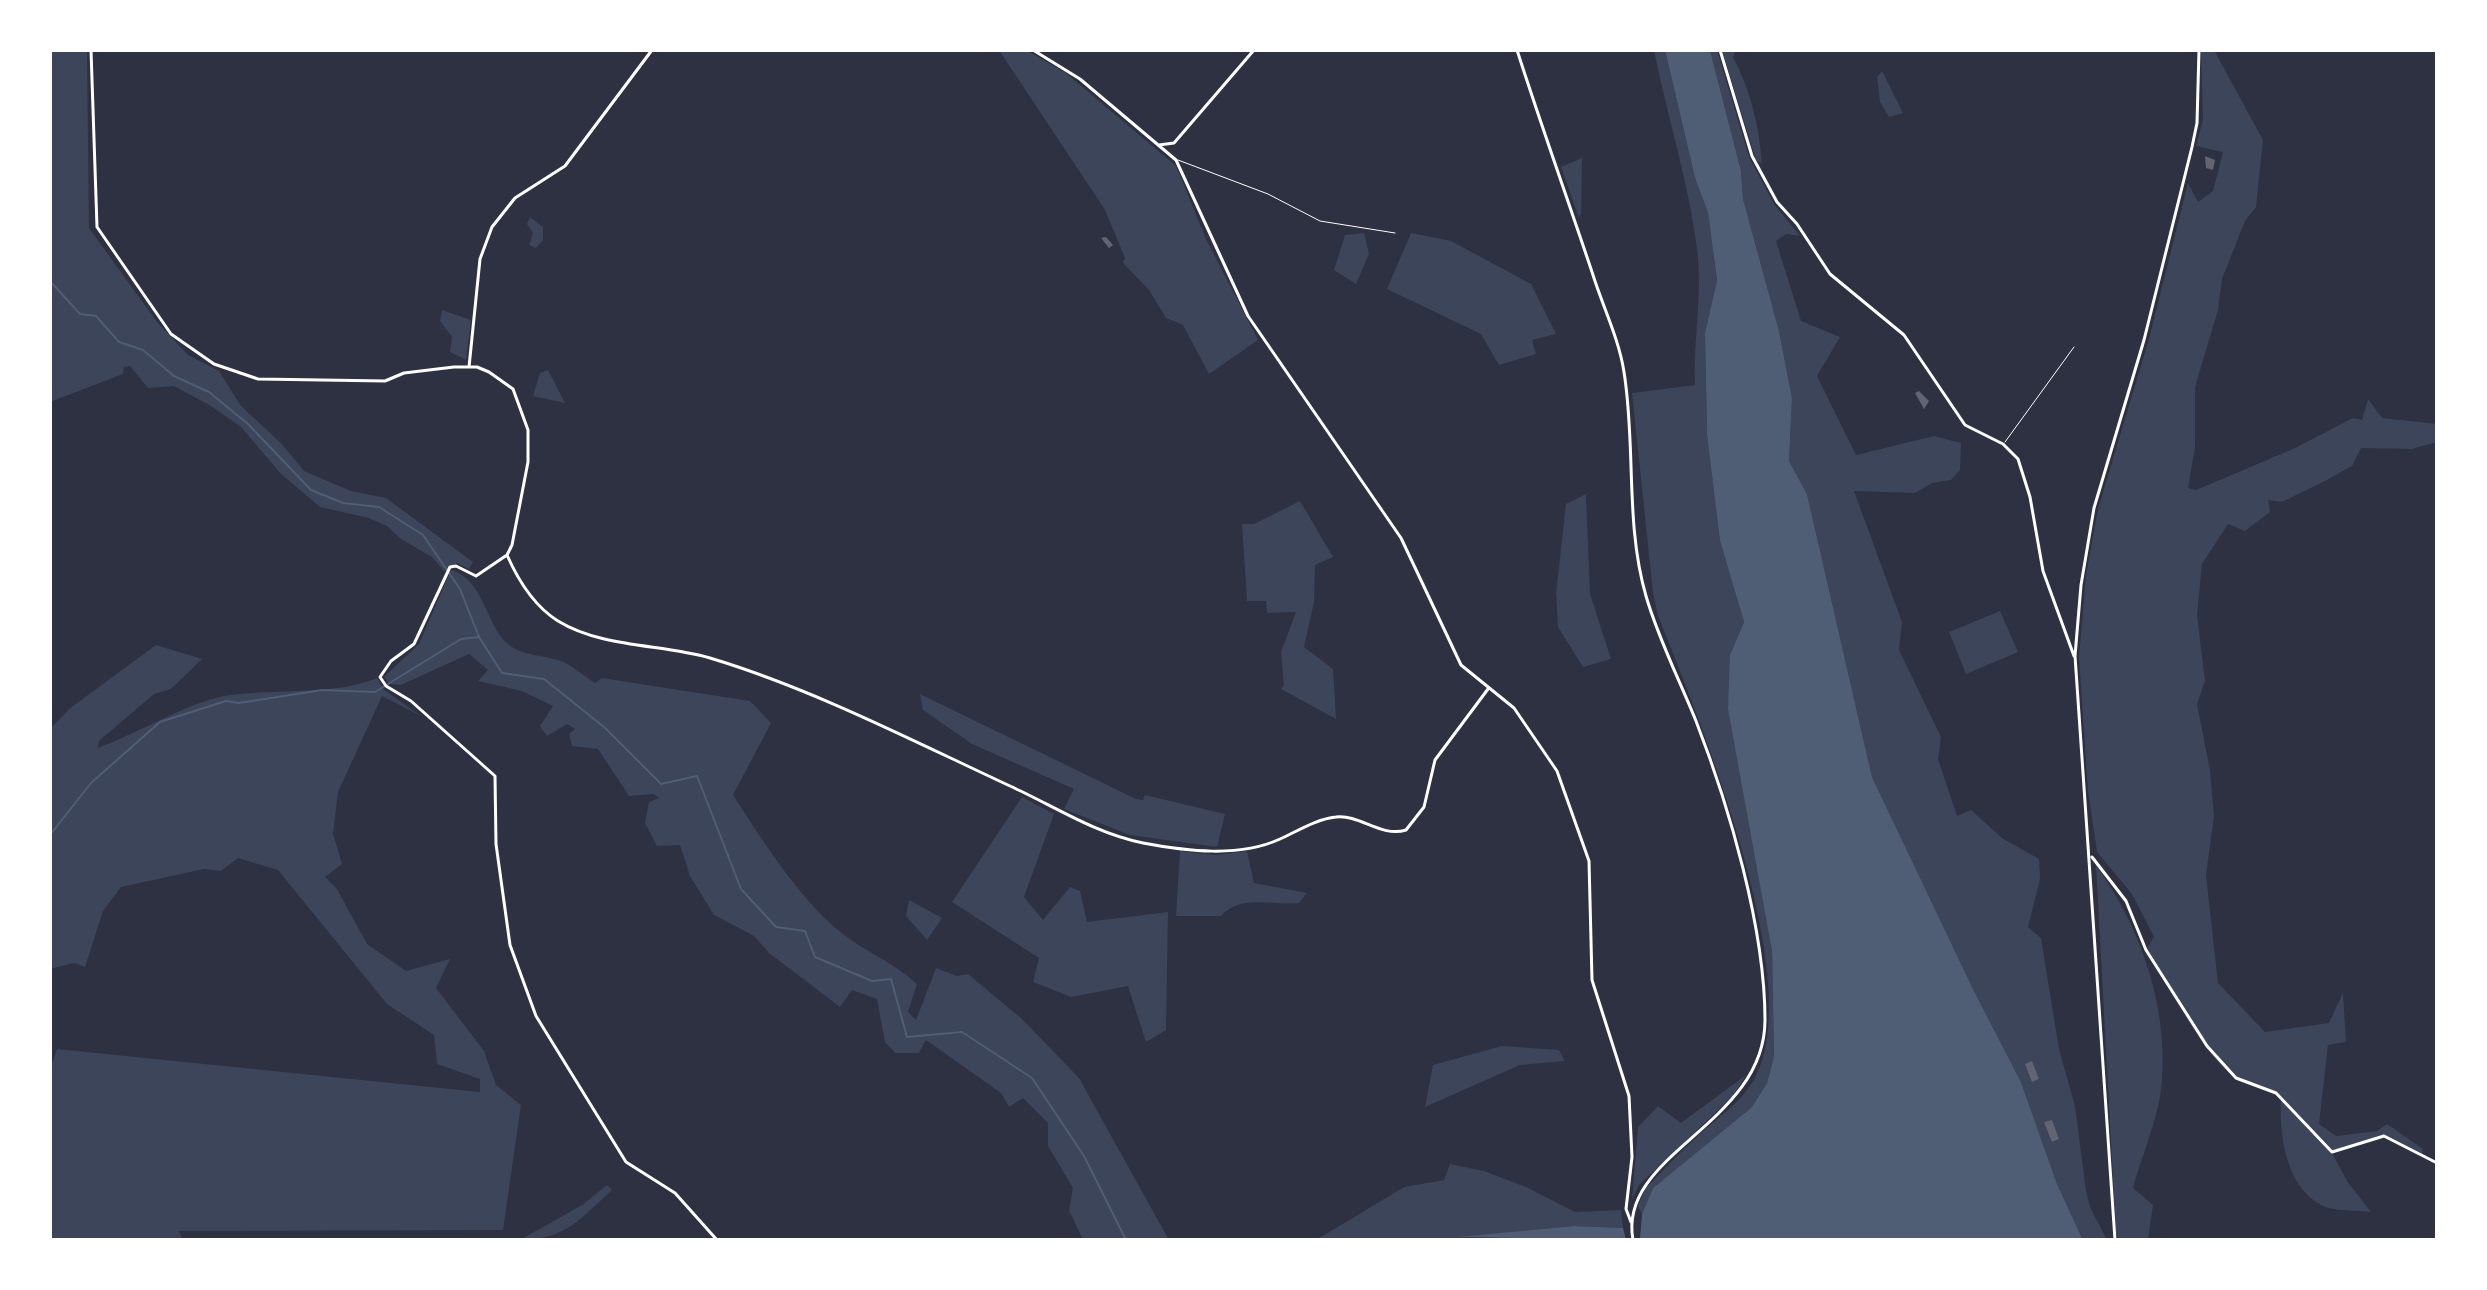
<!DOCTYPE html>
<html>
<head>
<meta charset="utf-8">
<style>
  body { margin:0 }
  #map { position:relative; width:2487px; height:1290px; overflow:hidden; background:#2d3142; font-family:"PT Serif",serif }
  canvas { display:block }
  .frame { position:absolute; inset:0; border:52px solid #fff; pointer-events:none }
</style>
</head>
<body>
<div id="map">
<canvas width="2487" height="1290"></canvas>
<div class="frame"></div>
</div>
<script>
const ctx = document.querySelector('canvas').getContext('2d');
ctx.lineJoin = 'round';
function fillPath(path, color) { ctx.fillStyle = color; ctx.fill(path, 'evenodd'); }
function stroke(path, color, width, dash) { ctx.strokeStyle = color; ctx.lineWidth = width; ctx.lineCap = dash ? 'butt' : 'round'; ctx.setLineDash(dash || []); ctx.stroke(path); }
fillPath(new Path2D(`
  M 50,50 L 87,50 L 89,228 L 157,322 L 188,355 L 219,371 L 241,406 L 281,443 L 304,471 L 351,491 L 386,498 L 473,562 L 469,569 L 457,563 L 444,571 L 432,557 L 401,539 L 387,526 L 369,518 L 320,507 L 281,474 L 241,427 L 211,406 L 174,386 L 148,388 L 130,366 L 124,367 L 123,374 L 50,402 Z
  M 999,50 L 1026,50 L 1066,73 L 1176,166 L 1206,239 L 1258,340 L 1209,374 L 1183,325 L 1166,318 L 1149,290 L 1123,263 L 1125,258 L 1105,210 Z
  M 1654,50 L 1665,50 L 1695,178 L 1708,213 L 1717,280 L 1705,333 L 1707,435 L 1720,541 L 1744,622 L 1730,655 L 1772,951 L 1774,1056 L 1767,1083 L 1752,1107 L 1653,1188 L 1642,1214 L 1638,1206 L 1646,1188 C 1664,1169 1682,1150 1702,1132 C 1721,1115 1744,1100 1756,1076 C 1807,979 1698,715 1658,616 L 1653,593 L 1632,393 L 1695,385 C 1693,338 1703,295 1697,249 C 1689,183 1667,116 1654,50 Z
  M 1710,50 L 1717,50 L 1749,157 L 1774,204 L 1800,236 L 1786,234 L 1776,241 L 1801,321 L 1840,337 L 1817,376 L 1856,455 L 1934,436 L 1961,443 L 1960,470 L 1951,480 L 1932,483 L 1915,493 L 1854,491 L 1902,622 L 1899,650 L 1941,737 L 1938,759 L 1957,816 L 1971,810 L 2002,838 L 2039,859 L 2040,879 L 2028,927 L 2041,938 L 2059,1049 L 2075,1106 L 2086,1191 L 2090,1207 L 2107,1240 L 2083,1240 L 2057,1184 L 2021,1082 L 1974,991 L 1872,777 L 1807,494 L 1789,461 L 1792,398 L 1779,331 L 1743,199 L 1741,171 Z
  M 1722,50 L 1736,50 L 1733,57 C 1751,91 1759,126 1762,164 L 1756,160 Z
  M 2201,50 L 2214,50 L 2263,140 L 2256,207 L 2245,221 L 2222,279 L 2218,310 L 2195,387 L 2195,447 L 2188,488 L 2196,490 L 2293,449 L 2353,418 L 2362,420 L 2368,399 L 2382,418 L 2437,424 L 2437,442 L 2412,449 L 2361,448 L 2352,466 L 2325,481 L 2282,502 L 2268,500 L 2270,512 L 2245,531 L 2228,524 L 2202,564 L 2197,615 L 2205,681 L 2197,704 L 2210,770 L 2214,816 L 2206,875 L 2218,983 L 2265,1032 L 2329,1023 L 2343,993 L 2346,1042 L 2328,1045 L 2319,1124 L 2336,1136 L 2377,1131 L 2387,1124 L 2423,1149 L 2422,1154 L 2384,1135 L 2331,1151 L 2347,1181 L 2371,1212 C 2357,1210 2333,1212 2321,1205 C 2285,1186 2279,1133 2281,1098 C 2270,1085 2251,1087 2236,1078 C 2205,1058 2167,983 2146,950 L 2154,937 L 2132,894 L 2097,852 L 2088,791 L 2079,657 L 2086,575 L 2098,509 L 2149,339 L 2188,183 L 2198,202 L 2213,191 L 2223,152 L 2196,146 L 2203,119 Z
  M 1882,71 L 1903,113 L 1889,117 L 1880,102 L 1877,77 Z
  M 1582,158 L 1581,214 L 1579,218 L 1561,167 Z
  M 530,217 L 543,227 L 543,240 L 536,248 L 529,245 L 533,233 L 527,224 Z
  M 1364,233 L 1369,254 L 1356,284 L 1334,270 L 1345,235 Z
  M 1411,233 L 1451,241 L 1531,284 L 1556,334 L 1532,340 L 1536,354 L 1499,365 L 1481,334 L 1387,289 Z
  M 442,310 L 471,320 L 466,360 L 450,352 L 452,337 L 440,321 Z
  M 548,370 L 565,403 L 533,396 L 540,373 Z
  M 1586,494 L 1590,594 L 1611,659 L 1583,667 L 1558,627 L 1556,593 L 1566,504 Z
  M 1300,501 L 1333,557 L 1315,565 L 1314,602 L 1304,647 L 1333,669 L 1336,719 L 1281,689 L 1284,685 L 1281,652 L 1296,612 L 1267,613 L 1266,601 L 1247,601 L 1242,524 L 1254,524 Z
  M 451,570 C 480,577 487,620 502,638 C 517,656 537,654 558,660 C 571,664 584,676 595,683 L 602,678 L 750,701 L 771,723 L 733,795 C 760,837 794,890 831,924 C 858,949 891,960 917,984 L 908,1012 L 916,1020 L 936,968 L 957,976 L 968,974 L 1022,1019 L 1079,1078 L 1169,1240 L 1083,1240 L 1069,1210 L 1073,1188 L 1048,1146 L 1048,1123 L 1023,1098 L 1009,1107 L 1001,1093 L 926,1040 L 919,1053 L 895,1053 L 885,1042 L 877,999 L 852,990 L 840,1007 L 769,953 L 754,936 L 714,915 L 690,876 L 680,845 L 657,846 L 645,823 L 649,802 L 659,798 L 654,794 L 629,796 L 598,749 L 572,746 L 569,734 L 575,729 L 567,724 L 547,736 L 540,726 L 553,706 L 522,691 L 478,681 L 488,670 L 469,654 L 401,685 L 389,684 L 384,677 L 419,644 Z
  M 2000,611 L 2018,652 L 1966,674 L 1949,632 Z
  M 156,645 L 202,659 L 171,689 L 154,694 L 99,741 L 98,748 C 133,735 190,702 224,696 C 272,688 335,696 377,678 L 383,689 L 421,716 L 382,696 L 338,792 L 333,834 L 342,864 L 325,877 L 337,889 L 367,944 L 406,971 L 450,959 L 436,988 L 484,1051 L 496,1085 L 521,1105 L 503,1230 L 179,1231 L 183,1240 L 50,1240 L 50,1070 L 57,1049 L 480,1092 L 480,1079 L 437,1064 L 434,1035 L 387,1004 L 278,870 L 238,858 L 221,871 L 204,869 L 121,887 L 103,911 L 85,967 L 74,963 L 50,969 L 50,729 L 69,709 Z
  M 920,694 L 1136,799 L 1143,800 L 1145,795 L 1225,814 L 1217,847 L 1130,835 L 1064,809 L 1074,789 L 972,744 L 923,710 Z
  M 1022,797 L 1054,814 L 1024,897 L 1043,920 L 1070,887 L 1080,891 L 1087,922 L 1168,912 L 1166,1030 L 1146,1042 L 1128,986 L 1071,997 L 1033,982 L 1039,958 L 952,902 Z
  M 1180,851 L 1215,855 L 1247,851 L 1254,883 L 1307,893 L 1299,903 C 1272,906 1241,894 1221,916 L 1176,916 Z
  M 2096,865 C 2140,927 2168,1004 2162,1082 C 2159,1117 2142,1155 2133,1188 L 2153,1205 L 2148,1240 L 2120,1240 L 2116,1234 Z
  M 909,900 L 942,918 L 927,940 L 906,916 Z
  M 1502,1046 L 1559,1050 L 1565,1061 L 1520,1065 L 1425,1107 L 1433,1065 Z
  M 1746,1075 L 1733,1096 L 1639,1185 L 1632,1199 L 1638,1127 L 1658,1106 L 1681,1123 Z
  M 1450,1164 L 1484,1171 L 1526,1187 L 1575,1212 L 1621,1210 L 1623,1228 L 1574,1226 L 1463,1237 L 1476,1240 L 1316,1240 L 1404,1187 L 1444,1180 Z
  M 607,1185 L 612,1190 C 580,1219 565,1240 520,1240 L 582,1205 Z`), '#3c4559');
fillPath(new Path2D(`
  M 1665,50 L 1710,50 L 1741,171 L 1743,199 L 1779,331 L 1792,398 L 1789,461 L 1807,494 L 1872,777 L 1974,991 L 2021,1082 L 2057,1184 L 2083,1240 L 1640,1238 L 1642,1214 L 1653,1188 L 1752,1107 L 1767,1083 L 1774,1056 L 1772,951 L 1728,709 L 1730,655 L 1744,622 L 1720,541 L 1707,435 L 1705,333 L 1717,280 L 1708,213 L 1695,178 Z
  M 1574,1226 L 1623,1228 L 1626,1240 L 1458,1237 Z`), '#4f5d75');
stroke(new Path2D(`
  M 50,281 L 80,314 L 96,316 L 119,342 L 143,350 L 174,376 L 209,392 L 248,424 L 311,490 L 343,503 L 379,507 L 423,535 L 460,589 L 479,637 L 502,673 L 544,679 L 604,727 L 661,784 L 697,776 L 741,889 L 776,927 L 805,931 L 815,957 L 872,981 L 891,979 L 907,1037 L 962,1032 L 1032,1078 L 1084,1156 L 1126,1240
  M 50,835 L 91,783 L 160,722 L 226,701 L 239,703 L 322,690 L 375,692 L 461,639 L 479,637`), '#4f5d75', 2);
fillPath(new Path2D(`
  M 2205,156 L 2215,160 L 2213,170 L 2206,168 Z
  M 1106,237 L 1113,245 L 1109,248 L 1101,238 Z
  M 1919,391 L 1929,401 L 1924,409 L 1915,393 Z
  M 2032,1061 L 2039,1079 L 2032,1082 L 2025,1064 Z
  M 2052,1120 L 2059,1139 L 2052,1142 L 2044,1122 Z`), '#626471');
stroke(new Path2D(`
  M 1178,160 L 1268,194 L 1320,221 L 1395,233
  M 2005,442 L 2074,347`), '#fff', 1);
stroke(new Path2D(`
  M 91,50 L 97,227 L 171,334 L 214,364 L 258,379 L 385,381 L 404,373 L 454,367 L 477,367 L 489,372 L 513,389 L 528,430 L 528,462 L 512,545 L 507,555 L 476,576 L 456,566 L 450,567 L 414,644 L 391,661 L 380,677 L 386,686 L 411,701 L 495,776 L 496,844 L 510,945 L 536,1016 L 626,1162 L 675,1193 L 717,1240
  M 1033,50 L 1080,79 L 1176,160 L 1248,316 L 1401,538 L 1461,665 L 1514,708 L 1557,771 L 1589,861 L 1592,980 L 1629,1096 L 1632,1157 L 1626,1209 L 1631,1222
  M 1720,50 L 1752,156 L 1777,202 L 1797,224 L 1830,274 L 1904,335 L 1965,425 L 2003,444 L 2018,459 L 2030,497 L 2043,571 L 2074,656
  M 1159,145 L 1174,143 L 1254,50
  M 469,367 L 480,259 L 492,227 L 515,198 L 565,166 L 652,50
  M 507,555 C 518,580 534,606 558,621 C 602,648 662,644 710,658 C 813,689 913,741 1010,786 C 1054,806 1094,833 1143,843 C 1186,851 1239,858 1280,839 C 1298,831 1316,819 1336,817 C 1360,814 1381,838 1406,830 L 1424,807 L 1435,760 L 1488,689
  M 2092,857 L 2126,901 L 2146,950 L 2207,1046 L 2236,1078 L 2276,1093 L 2332,1152 L 2384,1136 L 2437,1163
  M 2115,1240 L 2075,656 L 2081,585 L 2094,508 L 2144,340 L 2192,147 L 2197,123 L 2199,50`), '#fff', 3);
stroke(new Path2D(`
  M 1517,50 C 1541,125 1568,200 1593,275 C 1603,307 1619,339 1624,372 C 1636,446 1625,524 1646,596 C 1658,638 1679,679 1696,721 C 1729,806 1765,928 1765,1020 C 1765,1125 1617,1153 1633,1240`), '#fff', 3);
</script>
</body>
</html>
